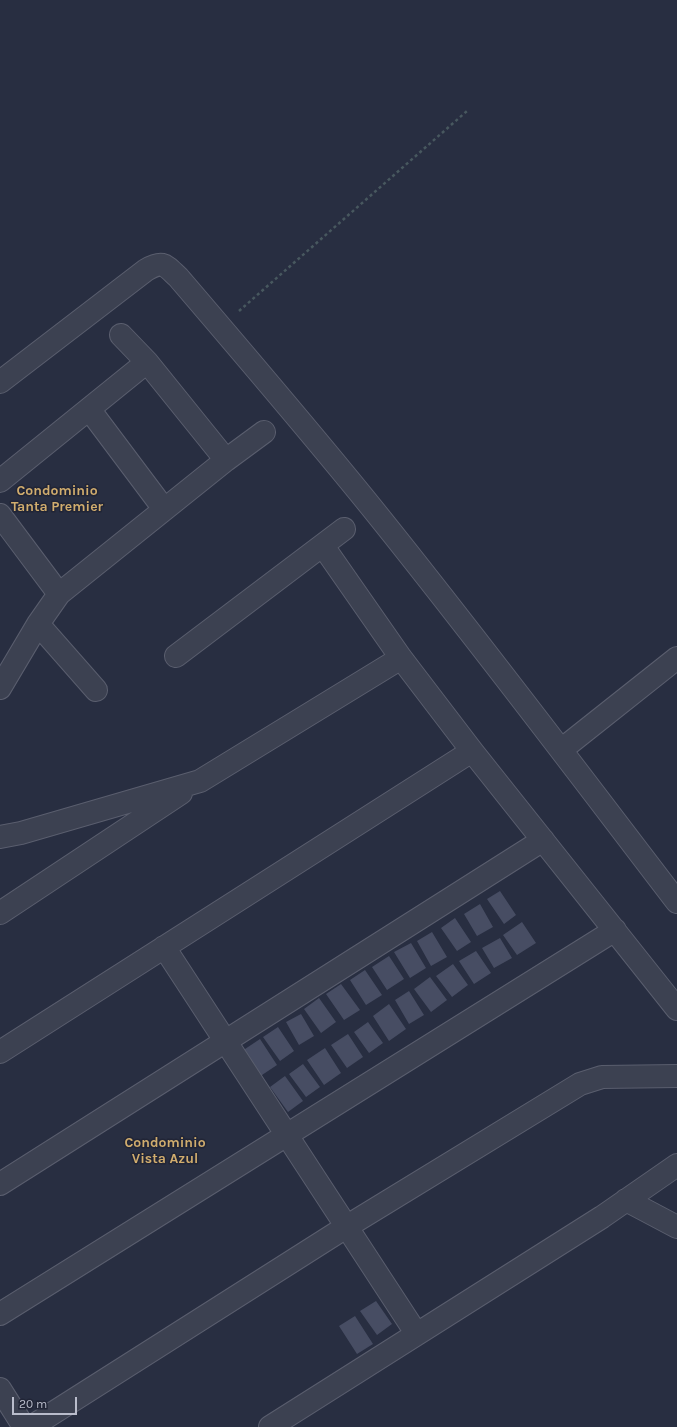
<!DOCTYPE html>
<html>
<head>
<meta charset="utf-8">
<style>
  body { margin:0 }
  #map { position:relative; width:677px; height:1427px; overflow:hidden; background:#282e41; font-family:Karla,sans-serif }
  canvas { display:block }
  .scale { position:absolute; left:12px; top:1397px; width:65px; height:18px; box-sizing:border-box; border:2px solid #b9bccb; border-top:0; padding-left:5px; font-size:12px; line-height:14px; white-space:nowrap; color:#b9bccb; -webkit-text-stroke:3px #212536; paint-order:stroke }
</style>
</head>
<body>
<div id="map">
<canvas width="677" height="1427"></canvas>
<div class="scale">20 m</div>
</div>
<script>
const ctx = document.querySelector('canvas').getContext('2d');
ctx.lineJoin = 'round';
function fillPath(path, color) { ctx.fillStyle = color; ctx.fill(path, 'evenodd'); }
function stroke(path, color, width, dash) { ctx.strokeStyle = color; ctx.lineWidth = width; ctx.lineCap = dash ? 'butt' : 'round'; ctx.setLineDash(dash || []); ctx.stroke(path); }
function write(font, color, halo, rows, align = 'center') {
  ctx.font = font + ' Karla,sans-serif'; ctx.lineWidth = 3; ctx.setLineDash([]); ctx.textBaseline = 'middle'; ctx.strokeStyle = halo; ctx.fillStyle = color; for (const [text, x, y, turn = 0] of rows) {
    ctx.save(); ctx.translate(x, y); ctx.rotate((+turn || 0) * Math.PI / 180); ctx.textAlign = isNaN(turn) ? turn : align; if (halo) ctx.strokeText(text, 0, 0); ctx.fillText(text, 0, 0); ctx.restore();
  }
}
fillPath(new Path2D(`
  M 500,891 L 516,915 L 504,924 L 487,899 Z
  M 480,904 L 493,927 L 477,936 L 464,914 Z
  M 455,918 L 471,942 L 457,951 L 441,928 Z
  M 522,922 L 536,943 L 517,955 L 503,935 Z
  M 432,932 L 447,957 L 431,966 L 417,941 Z
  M 500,938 L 512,958 L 494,968 L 482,948 Z
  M 411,943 L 426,968 L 410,978 L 394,952 Z
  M 476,951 L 491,973 L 474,984 L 459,961 Z
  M 389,956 L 404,979 L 387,990 L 372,967 Z
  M 453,964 L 468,985 L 452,997 L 436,976 Z
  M 365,970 L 382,995 L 366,1005 L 350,980 Z
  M 430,977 L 447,1000 L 431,1012 L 414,989 Z
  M 341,984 L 360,1010 L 344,1020 L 326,994 Z
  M 409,991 L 424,1015 L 409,1024 L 395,1000 Z
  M 319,998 L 336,1022 L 321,1033 L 304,1009 Z
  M 389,1004 L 406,1029 L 389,1041 L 373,1016 Z
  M 301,1014 L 314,1036 L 299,1045 L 286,1022 Z
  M 368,1022 L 383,1043 L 369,1053 L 354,1032 Z
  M 278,1027 L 294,1051 L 280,1061 L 263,1037 Z
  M 348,1034 L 363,1057 L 347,1068 L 331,1045 Z
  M 260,1039 L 277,1065 L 259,1077 L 242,1051 Z
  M 325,1048 L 341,1073 L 324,1085 L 307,1060 Z
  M 303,1064 L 320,1087 L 306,1097 L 289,1074 Z
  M 285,1076 L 303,1101 L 288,1112 L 270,1087 Z
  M 376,1301 L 392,1324 L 377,1335 L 360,1311 Z
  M 355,1316 L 373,1344 L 357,1354 L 339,1326 Z`), '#474d63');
const minor = new Path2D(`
  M 121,335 L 147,362 L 226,460
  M 0,382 L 146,270 C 163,260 165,265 178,277 C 243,353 309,430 372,508 C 476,637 576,770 677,902
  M 89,409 L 164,509
  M 0,481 L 147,362
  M 0,515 L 59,594
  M 323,546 L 401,658 L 472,751 L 677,1009
  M 38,624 L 96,690
  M 176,656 L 344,529
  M 0,688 L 38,624 L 59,594 L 226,460 L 264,432
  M 561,750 L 677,658
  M 0,837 L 21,833 L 200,781 L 401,658
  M 0,913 L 181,793
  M 164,947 L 416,1333
  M 0,1052 L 472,751
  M 0,1184 L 543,840
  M 626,1200 L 677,1227
  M 0,1314 L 615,930
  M 0,1389 L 24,1427
  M 31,1427 L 346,1227 L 580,1084 L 602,1077 L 677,1076
  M 270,1427 L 602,1217 L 677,1165`);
stroke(minor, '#5a5e6e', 24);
stroke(new Path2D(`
  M 239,311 L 467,111`), '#48585f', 2.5, [3, 3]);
stroke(minor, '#3c4151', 22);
write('bold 14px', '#d1ad6e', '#212536', [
  ["Condominio",57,491],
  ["Tanta Premier",57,507],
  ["Condominio",165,1143],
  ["Vista Azul",165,1159]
]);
</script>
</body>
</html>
